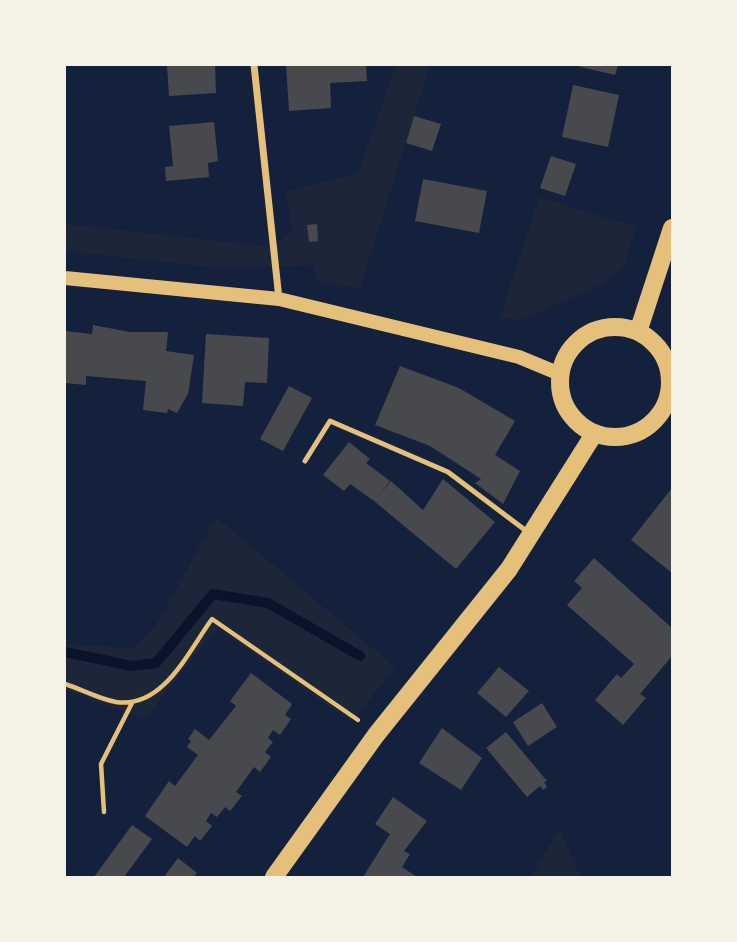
<!DOCTYPE html>
<html>
<head>
<meta charset="utf-8">
<style>
  body { margin:0 }
  #map { position:relative; width:737px; height:942px; overflow:hidden; background:#14213d; font-family:"Zilla Slab",serif }
  canvas { display:block }
  .frame { position:absolute; inset:0; border:66px solid #f6f1e7; pointer-events:none }
</style>
</head>
<body>
<div id="map">
<canvas width="737" height="942"></canvas>
<div class="frame"></div>
</div>
<script>
const ctx = document.querySelector('canvas').getContext('2d');
ctx.lineJoin = 'round';
function fillPath(path, color) { ctx.fillStyle = color; ctx.fill(path, 'evenodd'); }
function stroke(path, color, width, dash) { ctx.strokeStyle = color; ctx.lineWidth = width; ctx.lineCap = dash ? 'butt' : 'round'; ctx.setLineDash(dash || []); ctx.stroke(path); }
fillPath(new Path2D(`
  M 396,65 L 430,65 L 360,288 L 317,282 L 312,265 L 229,269 L 65,251 L 65,224 L 273,247 L 292,231 L 286,192 L 358,173 Z
  M 539,197 L 636,227 L 624,266 L 606,282 L 523,320 L 500,318 Z
  M 216,517 L 395,667 L 352,722 L 217,628 L 145,719 L 65,690 L 65,644 L 133,648 L 158,622 Z
  M 559,829 L 581,877 L 531,877 Z`), '#1d2539');
stroke(new Path2D(`
  M 65,652 L 132,666 L 156,663 L 213,594 L 268,603 L 360,656`), '#0b132b', 10);
fillPath(new Path2D(`
  M 167,65 L 215,65 L 216,93 L 169,96 Z
  M 286,65 L 366,65 L 367,81 L 330,83 L 331,108 L 289,111 Z
  M 573,65 L 618,65 L 615,75 Z
  M 573,85 L 619,95 L 608,147 L 562,137 Z
  M 414,116 L 441,124 L 432,151 L 406,143 Z
  M 214,122 L 218,161 L 208,163 L 209,177 L 166,181 L 165,167 L 173,166 L 169,126 Z
  M 551,156 L 576,164 L 565,196 L 540,188 Z
  M 423,179 L 487,191 L 479,233 L 415,221 Z
  M 317,224 L 318,241 L 309,242 L 307,225 Z
  M 93,325 L 130,332 L 168,332 L 166,351 L 194,355 L 188,394 L 177,413 L 168,409 L 167,413 L 143,410 L 146,381 L 86,376 L 86,385 L 65,383 L 65,331 L 92,334 Z
  M 206,334 L 269,338 L 267,383 L 245,382 L 243,406 L 202,403 Z
  M 400,366 L 459,388 L 515,421 L 495,455 L 520,471 L 503,504 L 475,483 L 481,479 L 430,446 L 375,425 Z
  M 289,386 L 312,398 L 283,451 L 260,439 Z
  M 349,442 L 370,459 L 366,463 L 390,481 L 377,498 L 391,481 L 423,510 L 443,479 L 495,522 L 456,569 L 374,501 L 350,484 L 344,491 L 323,475 Z
  M 672,488 L 672,573 L 631,540 Z
  M 594,558 L 672,628 L 672,656 L 640,694 L 646,698 L 623,725 L 595,700 L 617,674 L 621,678 L 634,664 L 567,605 L 582,588 L 574,581 Z
  M 499,667 L 529,691 L 506,717 L 477,693 Z
  M 251,673 L 292,704 L 285,715 L 291,719 L 280,735 L 273,730 L 268,738 L 273,742 L 265,752 L 271,757 L 260,772 L 254,767 L 236,792 L 242,796 L 230,811 L 225,807 L 217,817 L 211,813 L 206,821 L 212,826 L 200,841 L 195,836 L 187,847 L 145,816 L 169,781 L 175,786 L 198,755 L 187,747 L 191,741 L 188,739 L 195,729 L 209,740 L 236,706 L 230,701 Z
  M 542,703 L 557,727 L 528,746 L 513,722 Z
  M 442,728 L 482,758 L 461,790 L 419,763 Z
  M 506,732 L 547,781 L 544,782 L 547,787 L 543,790 L 540,786 L 527,797 L 486,748 Z
  M 393,797 L 427,821 L 404,851 L 410,854 L 402,867 L 417,877 L 363,877 L 390,834 L 375,824 Z
  M 132,825 L 152,839 L 124,877 L 94,877 Z
  M 178,858 L 197,873 L 194,877 L 164,877 Z`), '#48494c');
stroke(new Path2D(`
  M 65,684 C 81,689 99,699 116,702 C 163,709 188,652 212,619 L 358,720
  M 104,812 L 101,764 L 132,703`), '#e5c07b', 4.5);
stroke(new Path2D(`
  M 305,461 L 330,421 L 448,472 L 529,533`), '#e5c07b', 5);
stroke(new Path2D(`
  M 254,65 L 279,299`), '#e5c07b', 7);
stroke(new Path2D(`
  M 65,278 L 279,299 L 519,357 L 560,374
  M 670,389 L 672,389`), '#e5c07b', 14);
stroke(new Path2D(`
  M560 382a55 55 0 1 1 110 0a55 55 0 1 1-110 0Z
  M 638,332 L 672,228
  M 274,877 L 376,735 L 509,569 L 594,434`), '#e5c07b', 18);
</script>
</body>
</html>
